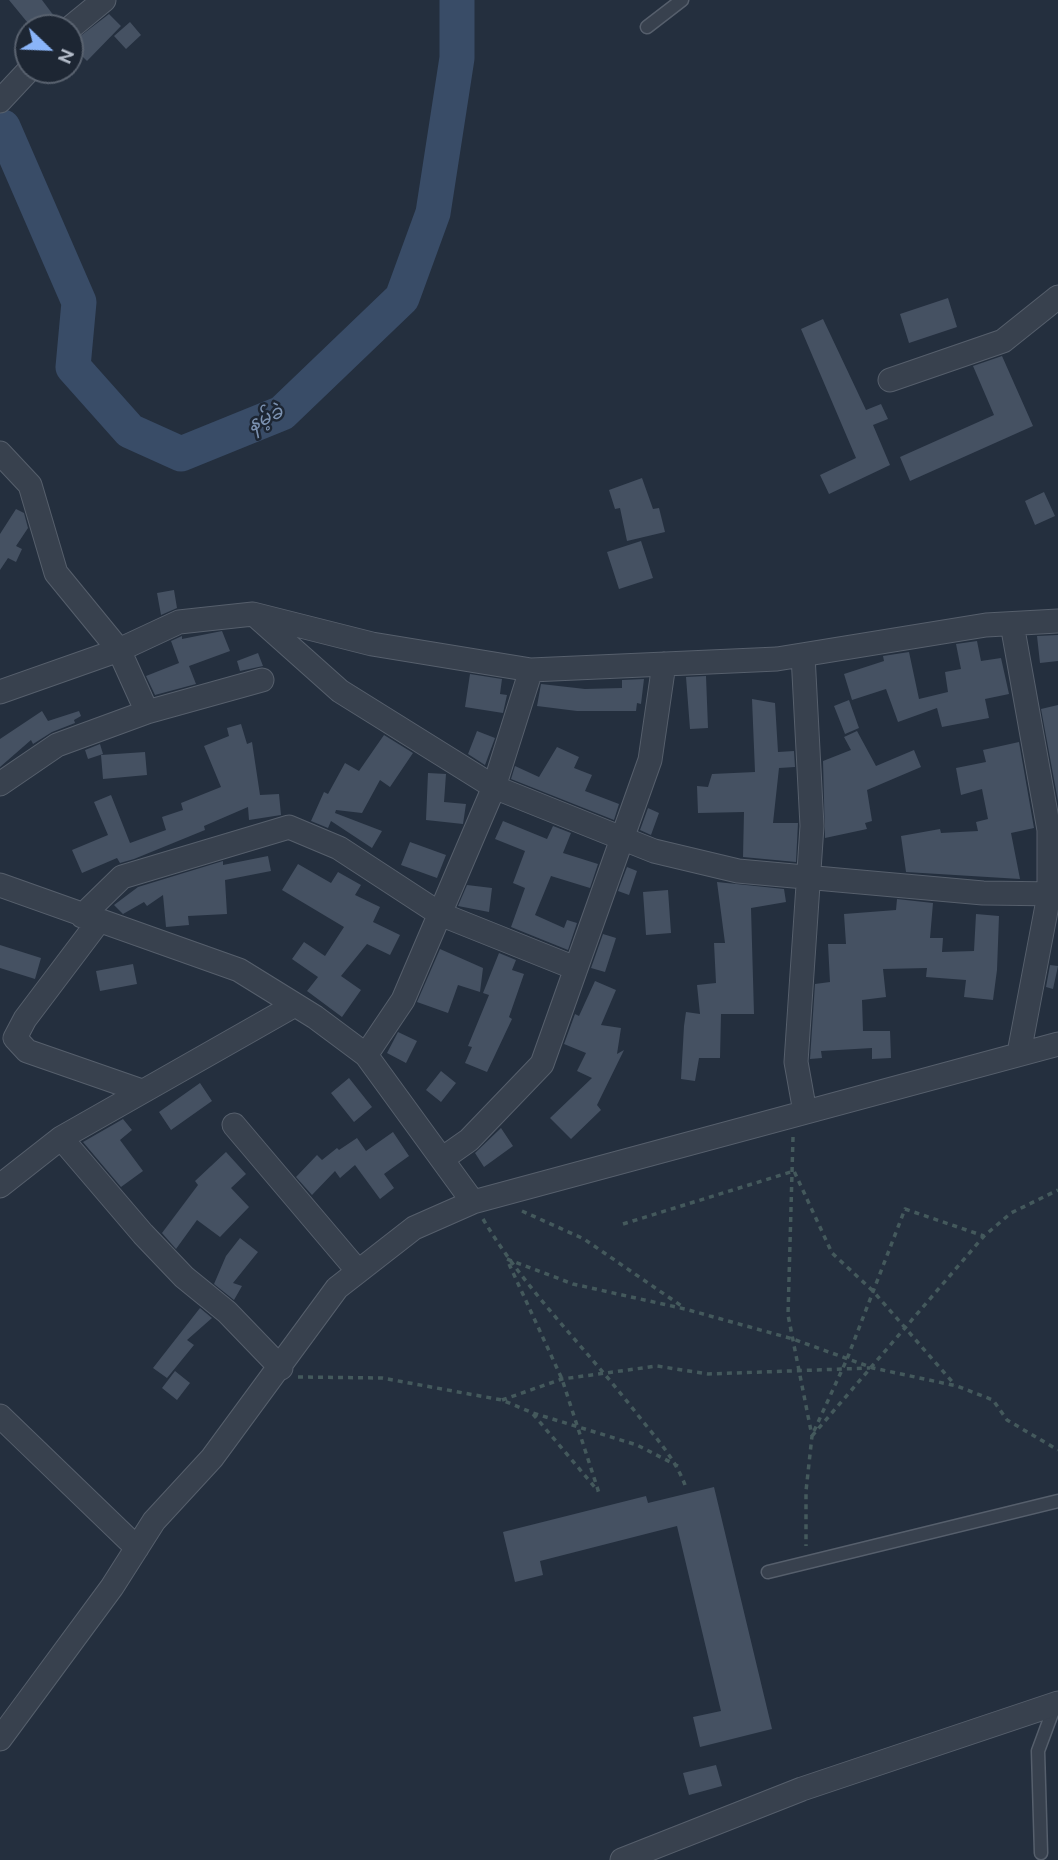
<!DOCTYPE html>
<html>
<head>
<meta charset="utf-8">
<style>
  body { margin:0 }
  #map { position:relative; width:1058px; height:1860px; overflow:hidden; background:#242f3e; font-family:Ubuntu,sans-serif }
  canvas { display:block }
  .north { position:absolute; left:14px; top:14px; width:70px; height:70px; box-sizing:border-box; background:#1d2633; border:2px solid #59626f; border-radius:50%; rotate:113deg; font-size:19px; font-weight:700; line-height:28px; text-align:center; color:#b4bcc9 }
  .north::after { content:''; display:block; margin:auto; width:24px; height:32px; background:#8ab4f8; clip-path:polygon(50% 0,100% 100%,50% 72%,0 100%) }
</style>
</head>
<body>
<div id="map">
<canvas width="1058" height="1860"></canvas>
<div class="north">N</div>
</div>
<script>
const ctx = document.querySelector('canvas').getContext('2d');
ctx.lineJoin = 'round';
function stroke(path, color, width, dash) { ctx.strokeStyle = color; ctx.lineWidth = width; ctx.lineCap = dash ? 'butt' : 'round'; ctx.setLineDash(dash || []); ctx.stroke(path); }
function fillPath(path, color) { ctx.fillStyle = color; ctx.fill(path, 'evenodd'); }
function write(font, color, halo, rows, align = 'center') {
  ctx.font = font + ' Ubuntu,"Noto Sans Myanmar",sans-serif'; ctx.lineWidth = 5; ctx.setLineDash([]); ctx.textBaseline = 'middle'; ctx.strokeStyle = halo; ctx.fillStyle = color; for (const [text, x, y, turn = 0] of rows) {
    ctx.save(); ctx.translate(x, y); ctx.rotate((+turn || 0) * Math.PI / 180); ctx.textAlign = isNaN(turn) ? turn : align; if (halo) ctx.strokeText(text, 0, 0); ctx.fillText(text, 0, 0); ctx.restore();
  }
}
stroke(new Path2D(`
  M 3,127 L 79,302 L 73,367 L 130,431 L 181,454 L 282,413 L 402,298 L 433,213 L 457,58 L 457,0`), '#394c67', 35);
fillPath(new Path2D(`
  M 9,0 L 42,0 L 57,20 L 46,28 L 32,28 Z
  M 109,14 L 121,26 L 87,61 L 70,44 Z
  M 130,22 L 141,35 L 126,49 L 114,36 Z
  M 948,298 L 957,327 L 909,343 L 900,314 Z
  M 823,319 L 866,410 L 881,404 L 888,419 L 873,425 L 890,465 L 829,494 L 820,475 L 856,458 L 801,329 Z
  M 1002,356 L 1033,426 L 910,481 L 900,457 L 994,415 L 973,366 Z
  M 642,478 L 653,509 L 659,508 L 665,532 L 627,541 L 620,508 L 615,509 L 609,490 Z
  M 1044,492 L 1055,516 L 1035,525 L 1025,501 Z
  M 16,509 L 24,513 L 28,528 L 16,546 L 22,549 L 16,562 L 8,558 L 0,570 L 0,534 Z
  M 641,541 L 653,578 L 619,589 L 607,552 Z
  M 174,590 L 177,608 L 161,615 L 157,593 Z
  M 222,631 L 230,651 L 189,666 L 196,684 L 155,695 L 146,676 L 179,663 L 171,641 L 182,636 L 182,639 Z
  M 1058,635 L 1058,661 L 1040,663 L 1037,636 Z
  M 977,641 L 981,661 L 1001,658 L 1009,694 L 985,699 L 989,718 L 942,727 L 937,708 L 898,722 L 886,689 L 852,700 L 844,674 L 884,661 L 883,656 L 909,652 L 919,699 L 948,692 L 945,672 L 961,669 L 956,644 Z
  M 258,653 L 263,666 L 240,671 L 237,661 Z
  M 470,674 L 502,679 L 500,694 L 507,695 L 503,713 L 465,707 Z
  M 706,676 L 708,728 L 690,729 L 686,677 Z
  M 644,679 L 641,704 L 637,703 L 636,711 L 577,711 L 537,706 L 541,684 L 585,689 L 622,688 L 622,680 Z
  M 752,699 L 775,703 L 778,752 L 794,751 L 795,767 L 779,768 L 773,823 L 798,823 L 796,862 L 743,857 L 744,812 L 698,813 L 697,786 L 708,787 L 712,774 L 755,772 Z
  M 849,700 L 859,728 L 845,734 L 834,706 Z
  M 1058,705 L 1058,801 L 1041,709 Z
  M 42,711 L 48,721 L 79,711 L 81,716 L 74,720 L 75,723 L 52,732 L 33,744 L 31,740 L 0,767 L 0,739 Z
  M 241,724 L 247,744 L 252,742 L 260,795 L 279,794 L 281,815 L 249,820 L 248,807 L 204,826 L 205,830 L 134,859 L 120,863 L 117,858 L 82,873 L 72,850 L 108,835 L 94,802 L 111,795 L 130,843 L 166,830 L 162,817 L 183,810 L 181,803 L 221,787 L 204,746 L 229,736 L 227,728 Z
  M 477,731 L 495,738 L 485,765 L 468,754 Z
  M 857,731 L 876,766 L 914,750 L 921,767 L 867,790 L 872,821 L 865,823 L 867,829 L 825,838 L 823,761 L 851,750 L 844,737 Z
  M 384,735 L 413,753 L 390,787 L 380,780 L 362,813 L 336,810 L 335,813 L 382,831 L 372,848 L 331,821 L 328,828 L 311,821 L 324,792 L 328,794 L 345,763 L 359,771 Z
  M 1019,742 L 1034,828 L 1011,833 L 1020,879 L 906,872 L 901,836 L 940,829 L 941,833 L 978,831 L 976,822 L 988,819 L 982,789 L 961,795 L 956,768 L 986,762 L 983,750 Z
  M 100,744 L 103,754 L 88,759 L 85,750 Z
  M 557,747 L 579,757 L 574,768 L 592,775 L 585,791 L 619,804 L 614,820 L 511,779 L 515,766 L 539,777 Z
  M 145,752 L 147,775 L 103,779 L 101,755 Z
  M 428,773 L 446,774 L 444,802 L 466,804 L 463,824 L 426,820 Z
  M 648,808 L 659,813 L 651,835 L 640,830 Z
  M 503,821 L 547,839 L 553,826 L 571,833 L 563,853 L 598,864 L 590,888 L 551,876 L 535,915 L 564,928 L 567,920 L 577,923 L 568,950 L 511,927 L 525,888 L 513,883 L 525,851 L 495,839 Z
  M 410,842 L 446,855 L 437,878 L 401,865 Z
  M 268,856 L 271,871 L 225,880 L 227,914 L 188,916 L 189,925 L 166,927 L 163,895 L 147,906 L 144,902 L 123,914 L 114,905 L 138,887 L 223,861 L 223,865 Z
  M 298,864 L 331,883 L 338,872 L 361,885 L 355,895 L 380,907 L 373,922 L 400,935 L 390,955 L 367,944 L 341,976 L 361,990 L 342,1017 L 307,991 L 318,977 L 292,959 L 304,942 L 325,956 L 344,927 L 282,890 Z
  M 627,867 L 637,871 L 629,895 L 618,891 Z
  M 717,882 L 784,889 L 786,902 L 751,908 L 754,1014 L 721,1014 L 720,1058 L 699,1058 L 695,1081 L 681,1079 L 684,1026 L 686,1012 L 700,1014 L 697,985 L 716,983 L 714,943 L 725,943 Z
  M 467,885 L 492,888 L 489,912 L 458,906 Z
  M 668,890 L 671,933 L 646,935 L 643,892 Z
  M 897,899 L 933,903 L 930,938 L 943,938 L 942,952 L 974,951 L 976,914 L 999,916 L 997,970 L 993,1000 L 964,997 L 966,980 L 926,977 L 927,968 L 883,969 L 886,997 L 862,1000 L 863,1031 L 890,1031 L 891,1058 L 872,1059 L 872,1048 L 821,1051 L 822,1058 L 810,1059 L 815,984 L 830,982 L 828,944 L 846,944 L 844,914 L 896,910 Z
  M 603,934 L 616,938 L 605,972 L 591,968 Z
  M 0,945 L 41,958 L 35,979 L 0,968 Z
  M 440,949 L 483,968 L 480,992 L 458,985 L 448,1013 L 417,1002 Z
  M 499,953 L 516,960 L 512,970 L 524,974 L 509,1017 L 512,1019 L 487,1072 L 465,1063 L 472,1047 L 468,1046 L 489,995 L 483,993 Z
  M 133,964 L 137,984 L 100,991 L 96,971 Z
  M 1050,965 L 1058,966 L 1053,989 L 1046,987 Z
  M 595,981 L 616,990 L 601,1025 L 621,1028 L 617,1054 L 624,1050 L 597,1105 L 601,1110 L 571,1139 L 550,1118 L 592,1078 L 577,1071 L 586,1053 L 564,1044 L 575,1014 L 579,1016 Z
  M 398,1032 L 417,1041 L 406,1063 L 387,1053 Z
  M 441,1071 L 456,1083 L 441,1102 L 426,1090 Z
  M 349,1078 L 372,1107 L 354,1122 L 331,1093 Z
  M 200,1083 L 212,1101 L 171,1130 L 159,1112 Z
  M 123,1119 L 132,1130 L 120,1140 L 143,1171 L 121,1187 L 83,1142 Z
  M 501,1128 L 513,1146 L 484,1167 L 475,1153 Z
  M 393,1132 L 409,1156 L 384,1174 L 394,1188 L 380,1199 L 355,1165 L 340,1178 L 335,1171 L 312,1195 L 296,1177 L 317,1155 L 322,1160 L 337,1148 L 339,1150 L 357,1138 L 366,1151 Z
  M 226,1152 L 246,1174 L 231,1188 L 249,1207 L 220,1237 L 197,1220 L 176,1249 L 162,1233 L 198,1185 L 195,1181 Z
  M 240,1238 L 258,1252 L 233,1283 L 242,1286 L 234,1300 L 214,1284 L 226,1256 Z
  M 200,1308 L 212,1318 L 187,1340 L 194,1345 L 167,1378 L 153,1368 Z
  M 175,1371 L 190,1383 L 177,1400 L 162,1388 Z
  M 714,1487 L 772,1729 L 700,1747 L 693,1717 L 721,1711 L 677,1526 L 540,1561 L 543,1575 L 515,1582 L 503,1532 L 646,1496 L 648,1503 Z
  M 716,1765 L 722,1786 L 689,1795 L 683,1773 Z`), '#455162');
const lane = new Path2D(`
  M 647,27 L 682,0
  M 768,1572 L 1058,1501
  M 1041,1853 L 1038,1751 L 1055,1705`);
const street = new Path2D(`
  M 70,28 L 104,0
  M 0,101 L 29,70
  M 890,380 L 1003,341 L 1058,297
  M 0,453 L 30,485 L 56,573 L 119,650 L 147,712
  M 257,617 L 340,691 L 494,787 L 654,851 L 738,871 L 983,893 L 1058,894
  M 1012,624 L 1049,830 L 1049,895 L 1019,1053
  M 803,655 L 812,826 L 796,1062 L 805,1112
  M 0,692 L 119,650 L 179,622 L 253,614 L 372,644 L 531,670 L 777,659 L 986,625 L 1058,621
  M 0,784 L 57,745 L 147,712 L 262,680
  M 0,885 L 239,970 L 315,1017 L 366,1055 L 473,1202
  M 82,916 L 122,877 L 289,827 L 339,848 L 440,914 L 575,968
  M 99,921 L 25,1019 L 15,1038 L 27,1051 L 142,1091
  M 366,1055 L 403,1000 L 494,787 L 531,670
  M 234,1125 L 357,1270
  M 61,1138 L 143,1234 L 184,1277 L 227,1312 L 281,1368
  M 442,1159 L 469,1140 L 542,1064 L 650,760 L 664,664
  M 0,1186 L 61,1138 L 295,1005
  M 0,1416 L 137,1548
  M 0,1739 L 112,1587 L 154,1521 L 212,1458 L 337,1288 L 414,1228 L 473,1202 L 1058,1044
  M 622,1860 L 802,1789 L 1058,1703`);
stroke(lane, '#565f6c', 15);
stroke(street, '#565f6c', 25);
stroke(new Path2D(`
  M 793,1137 L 788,1315 L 812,1436 L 806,1491 L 806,1546
  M 522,1211 L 584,1239 L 683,1307
  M 483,1219 C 525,1290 586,1348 637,1414 C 655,1437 675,1458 685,1485
  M 623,1224 L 794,1171 L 832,1253 L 873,1291 L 955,1385
  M 507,1259 L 573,1284 L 685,1309 L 793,1339 L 873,1368 L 957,1386 L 993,1400 L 1007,1420 L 1058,1450
  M 509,1264 L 562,1379 L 599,1493
  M 298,1377 L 382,1378 L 502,1400 L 533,1413 L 637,1445 L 678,1466
  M 502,1400 L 562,1379 L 657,1366 L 708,1374 L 870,1368
  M 533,1414 L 598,1491
  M 814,1431 L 847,1359 L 905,1209 L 984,1236
  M 812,1436 L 984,1236 L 1011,1213 L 1058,1190`), '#44595c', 3.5, [5, 5]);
stroke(lane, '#38414e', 12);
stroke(street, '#38414e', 23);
write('italic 19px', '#7c92b1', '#1d2633', [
  ["နမ့်ခဲ",265,418,-26]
]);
</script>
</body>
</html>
